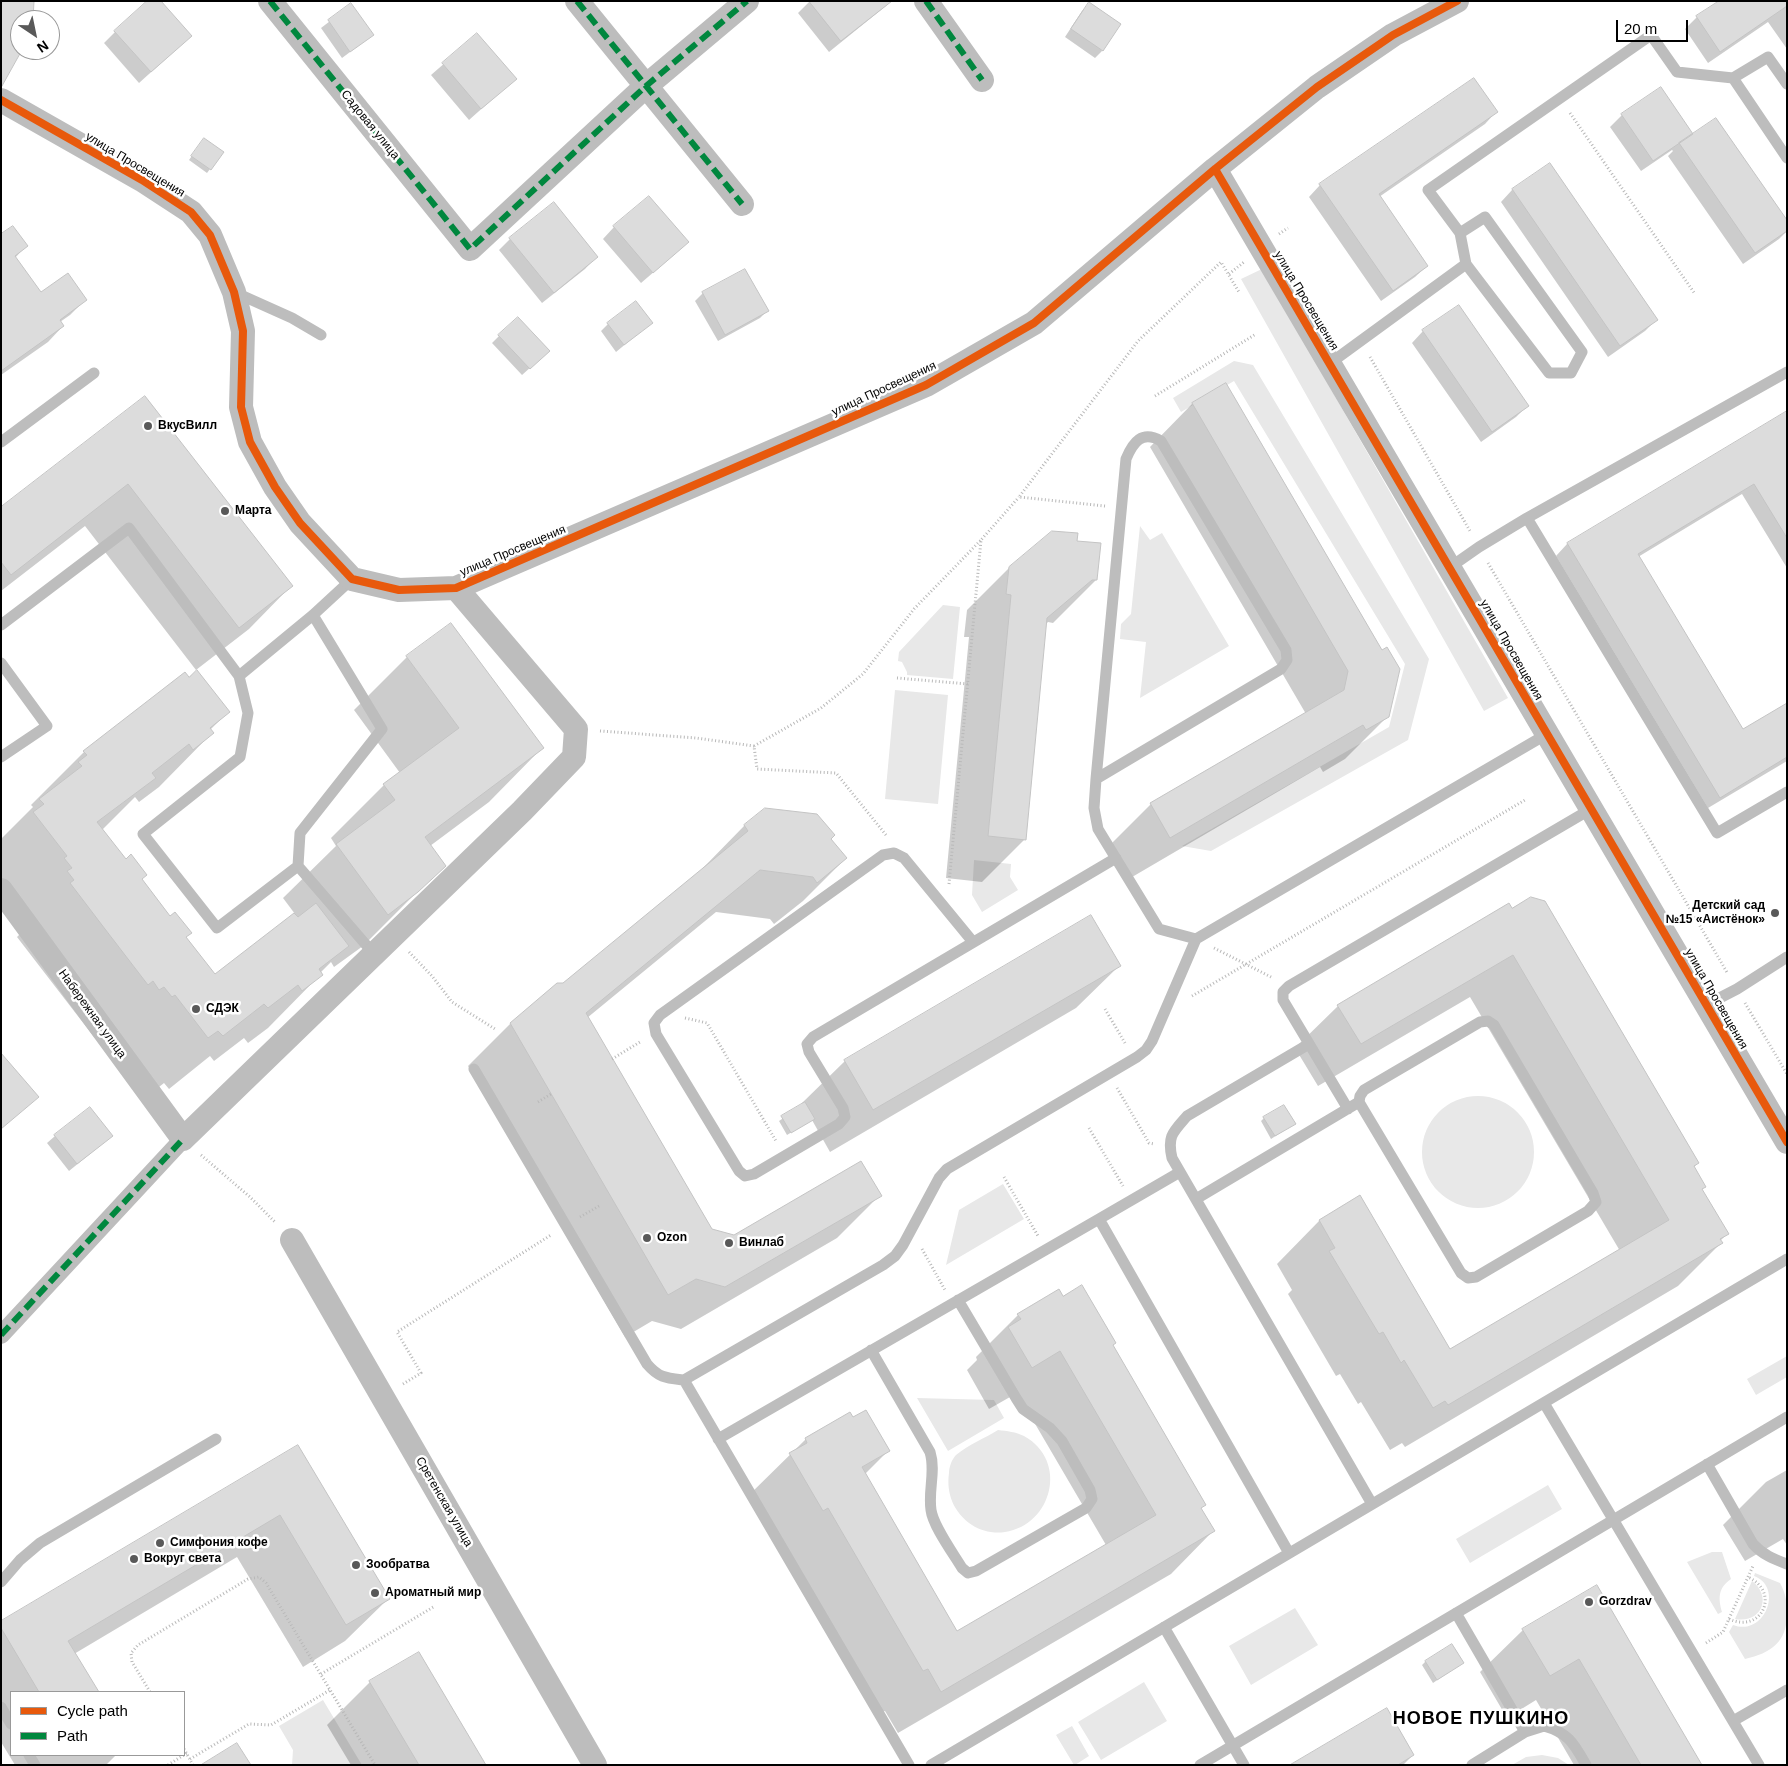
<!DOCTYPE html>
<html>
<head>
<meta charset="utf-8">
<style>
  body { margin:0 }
  #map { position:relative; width:1788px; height:1766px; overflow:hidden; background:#fff; font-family:Arial,sans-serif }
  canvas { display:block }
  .frame { position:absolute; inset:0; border:2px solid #000; pointer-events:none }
  .legend { position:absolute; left:10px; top:1691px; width:175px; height:65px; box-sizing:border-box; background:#fff; border:1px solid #999; margin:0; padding:6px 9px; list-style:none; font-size:15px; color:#000 }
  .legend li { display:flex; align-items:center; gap:10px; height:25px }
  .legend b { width:25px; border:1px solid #999 }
  .north { position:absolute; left:10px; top:10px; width:50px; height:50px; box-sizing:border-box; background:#fff; border:1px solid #999; border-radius:50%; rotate:146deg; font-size:14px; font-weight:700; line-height:20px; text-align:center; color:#000 }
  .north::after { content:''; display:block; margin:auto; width:18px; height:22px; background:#595959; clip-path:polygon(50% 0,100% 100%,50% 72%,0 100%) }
  .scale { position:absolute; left:1616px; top:20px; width:72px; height:22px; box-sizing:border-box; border:2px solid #000; border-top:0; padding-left:6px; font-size:15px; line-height:18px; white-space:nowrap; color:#000; -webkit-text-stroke:4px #fff; paint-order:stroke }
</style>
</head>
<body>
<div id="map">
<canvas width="1788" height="1766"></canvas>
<div class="frame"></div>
<ul class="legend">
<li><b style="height:6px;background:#e8590c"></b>Cycle path</li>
<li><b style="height:6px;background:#00873e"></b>Path</li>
</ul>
<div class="north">N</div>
<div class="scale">20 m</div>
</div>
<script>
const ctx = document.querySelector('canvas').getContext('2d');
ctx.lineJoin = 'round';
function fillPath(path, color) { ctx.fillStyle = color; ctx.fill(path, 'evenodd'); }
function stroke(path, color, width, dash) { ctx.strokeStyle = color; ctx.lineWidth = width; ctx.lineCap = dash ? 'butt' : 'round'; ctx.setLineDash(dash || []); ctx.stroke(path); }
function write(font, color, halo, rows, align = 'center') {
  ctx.font = font + ' Arial,sans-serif'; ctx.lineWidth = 5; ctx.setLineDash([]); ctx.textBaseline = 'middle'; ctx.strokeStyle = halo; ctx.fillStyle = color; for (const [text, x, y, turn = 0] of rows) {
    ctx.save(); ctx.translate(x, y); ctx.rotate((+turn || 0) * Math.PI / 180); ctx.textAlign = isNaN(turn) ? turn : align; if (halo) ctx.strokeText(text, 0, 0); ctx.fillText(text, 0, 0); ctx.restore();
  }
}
fillPath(new Path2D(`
  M 1262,269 L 1508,698 L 1484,711 L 1241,279 Z
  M 1234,361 L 1253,365 L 1429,659 L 1408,740 L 1211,851 L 1182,846 L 1389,727 L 1405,664 L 1234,381 L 1181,412 L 1173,398 Z
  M 1140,526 L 1150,540 L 1162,533 L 1229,646 L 1140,698 L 1146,642 L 1120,639 L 1121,624 L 1131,614 Z
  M 943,605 L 960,607 L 953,679 L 907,675 L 907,672 L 902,662 L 898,661 L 899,652 Z
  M 895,690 L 948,695 L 938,804 L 885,799 Z
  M 974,860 L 1011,864 L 1010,877 L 1018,890 L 982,912 L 972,895 Z
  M1422 1152a56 56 0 1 1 112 0a56 56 0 1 1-112 0Z
  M 1003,1184 L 1024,1219 L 946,1265 L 959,1210 Z
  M 1787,1356 L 1787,1377 L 1756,1395 L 1747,1379 Z
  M 917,1398 L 994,1400 L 1004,1418 L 948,1451 Z
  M 998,1430 C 1007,1431 1016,1432 1024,1436 C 1069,1461 1052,1525 1005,1532 C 994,1534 981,1531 972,1525 C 954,1513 946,1494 949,1473 C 949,1467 952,1459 956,1455 C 968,1445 985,1438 998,1430 Z
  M 1548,1485 L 1562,1509 L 1470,1563 L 1456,1539 Z
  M 1712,1552 L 1722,1552 L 1731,1579 C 1718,1588 1718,1598 1722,1612 L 1718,1614 L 1687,1562 Z
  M 1755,1573 L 1780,1583 C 1786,1594 1787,1602 1787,1614 C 1787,1642 1771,1653 1745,1659 L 1729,1632 L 1733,1625 C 1765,1637 1784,1587 1754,1576 Z
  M 1752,1581 C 1773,1597 1761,1624 1735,1619 Z
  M 1295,1608 L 1318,1645 L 1251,1685 L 1229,1646 Z
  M 1144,1682 L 1167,1721 L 1101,1760 L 1078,1722 Z
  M 323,1700 L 362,1765 L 292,1765 L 293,1750 L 279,1726 Z
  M 1072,1726 L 1089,1756 L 1075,1765 L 1074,1765 L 1056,1735 Z
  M 1542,1755 L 1558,1758 L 1569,1765 L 1512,1765 L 1526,1757 Z`), '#e8e8e8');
fillPath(new Path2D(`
  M 1,1 L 32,20 L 20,20 L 21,50 L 12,67 L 1,77 Z
  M 810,1 L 892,1 L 829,52 L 798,13 Z
  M 1722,1 L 1787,1 L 1787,49 L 1768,22 L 1708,63 L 1685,29 L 1697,17 Z
  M 1089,4 L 1102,51 L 1095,58 L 1065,37 L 1082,11 Z
  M 351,5 L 373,35 L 342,58 L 321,28 Z
  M 115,32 L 179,47 L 139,83 L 104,43 Z
  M 477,35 L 515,79 L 469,120 L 431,75 Z
  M 1473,79 L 1496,112 L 1485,124 L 1379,197 L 1427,266 L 1415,277 L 1381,301 L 1309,197 L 1320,185 Z
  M 1622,115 L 1691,133 L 1787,231 L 1779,239 L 1743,264 L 1668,156 L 1673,151 L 1672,150 L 1641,171 L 1610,127 Z
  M 201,143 L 210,169 L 207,173 L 189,160 Z
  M 1549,165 L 1656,320 L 1645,331 L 1608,357 L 1501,202 L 1512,190 Z
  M 614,227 L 676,253 L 641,283 L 603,239 Z
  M 1,236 L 26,246 L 15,258 L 41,294 L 85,300 L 70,315 L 60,322 L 63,326 L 48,342 L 1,375 Z
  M 510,239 L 596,257 L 585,269 L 542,303 L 499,250 Z
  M 745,270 L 767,311 L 760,318 L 718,341 L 695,301 L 703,293 Z
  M 651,323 L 616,352 L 601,331 L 608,324 Z
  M 1423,331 L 1527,406 L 1516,417 L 1481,442 L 1412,343 Z
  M 499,336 L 541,358 L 522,375 L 492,343 Z
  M 1226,385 L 1388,716 L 1345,759 L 1323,772 L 1320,767 L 1127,880 L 1108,847 L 1151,804 L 1306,714 L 1150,447 L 1192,404 Z
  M 145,397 L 291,586 L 249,629 L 196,670 L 85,526 L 1,591 L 1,509 Z
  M 1787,412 L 1787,568 L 1742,494 L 1638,557 L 1743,731 L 1787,704 L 1787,761 L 1708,808 L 1556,556 L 1567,544 Z
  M 1076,542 L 1096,580 L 1053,623 L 1048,622 L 1045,625 L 1025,839 L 982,882 L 946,878 L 969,637 L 964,637 L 967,610 L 1010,567 Z
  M 407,657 L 542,748 L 489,802 L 430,846 L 444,865 L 363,946 L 334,967 L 331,962 L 320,973 L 321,974 L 268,1028 L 248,1043 L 244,1038 L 214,1061 L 210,1056 L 169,1089 L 164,1083 L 154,1091 L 94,1037 L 17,937 L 21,933 L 1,893 L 1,839 L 33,807 L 31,805 L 84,752 L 228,712 L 210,730 L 212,733 L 159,787 L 139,802 L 135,797 L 102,830 L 215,976 L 295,914 L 283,898 L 336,846 L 331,838 L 384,785 L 400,773 L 354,710 Z
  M 765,809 L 830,839 L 846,858 L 803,901 L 774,924 L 770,919 L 716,912 L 587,1018 L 711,1230 L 734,1236 L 880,1195 L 837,1238 L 681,1329 L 652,1321 L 625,1337 L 468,1066 L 510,1024 L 558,984 L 564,984 L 703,870 L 702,869 L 744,826 Z
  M 1509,905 L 1698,1163 L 1693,1168 L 1704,1187 L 1701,1190 L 1727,1234 L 1720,1241 L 1721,1243 L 1678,1286 L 1405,1447 L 1402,1443 L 1390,1450 L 1361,1402 L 1358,1404 L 1340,1374 L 1336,1376 L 1288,1294 L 1292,1290 L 1277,1264 L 1319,1221 L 1360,1197 L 1450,1351 L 1620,1251 L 1470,997 L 1318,1086 L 1295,1048 L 1338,1006 Z
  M 1119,966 L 1076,1008 L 830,1152 L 812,1120 L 787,1135 L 779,1121 L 803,1105 L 802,1103 L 845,1061 Z
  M 1264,1118 L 1294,1124 L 1271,1139 L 1261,1121 Z
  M 55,1136 L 112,1136 L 69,1171 L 47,1143 Z
  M 1018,1315 L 1112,1346 L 1213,1531 L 1171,1574 L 898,1733 L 885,1711 L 880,1713 L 747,1497 L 806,1439 L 888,1451 L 864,1475 L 957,1633 L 1106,1545 L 1017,1393 L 989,1409 L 967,1370 L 977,1360 L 976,1357 Z
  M 298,1447 L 388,1599 L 345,1641 L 303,1667 L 237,1557 L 74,1654 L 97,1692 L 11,1692 L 11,1755 L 116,1755 L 106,1765 L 15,1765 L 1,1742 L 1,1623 Z
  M 1787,1470 L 1787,1545 L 1783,1539 L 1745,1561 L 1723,1525 L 1766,1482 Z
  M 1597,1587 L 1701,1765 L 1574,1765 L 1536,1700 L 1507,1718 L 1480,1672 L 1523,1630 Z
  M 1425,1662 L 1462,1663 L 1433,1683 L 1422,1665 Z
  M 370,1682 L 484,1765 L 351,1765 L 327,1725 Z
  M 1413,1755 L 1403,1765 L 1300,1765 Z`), '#0003');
const building = new Path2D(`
  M 1,1 L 34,1 L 33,20 L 20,20 L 20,50 L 22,50 L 2,86 Z
  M 147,1 L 161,1 L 192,36 L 151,72 L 114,31 Z
  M 809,1 L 892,1 L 841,41 Z
  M 1719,1 L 1787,1 L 1787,6 L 1720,52 L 1696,16 Z
  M 1089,2 L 1121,24 L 1103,51 L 1071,29 Z
  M 351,3 L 374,35 L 350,52 L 328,20 Z
  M 477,33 L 517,79 L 481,109 L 442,63 Z
  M 1474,78 L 1498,112 L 1379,194 L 1428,266 L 1393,291 L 1319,184 Z
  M 1661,87 L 1693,134 L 1653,161 L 1621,114 Z
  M 1716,118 L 1787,220 L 1787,231 L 1755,253 L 1679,143 Z
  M 204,138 L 224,152 L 211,170 L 191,156 Z
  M 1550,163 L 1658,320 L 1620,346 L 1512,189 Z
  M 649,196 L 689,242 L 653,273 L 613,226 Z
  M 554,202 L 598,257 L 554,293 L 509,238 Z
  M 13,226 L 28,246 L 15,256 L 41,292 L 68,273 L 87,300 L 60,320 L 64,326 L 1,371 L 1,234 Z
  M 745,269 L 769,311 L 725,335 L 702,292 Z
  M 636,301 L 653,323 L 624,345 L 607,323 Z
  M 1459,305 L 1529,406 L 1492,432 L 1422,330 Z
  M 518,317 L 550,351 L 530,369 L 498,335 Z
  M 1226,383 L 1382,650 L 1387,647 L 1400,669 L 1389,717 L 1366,730 L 1363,725 L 1170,838 L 1150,803 L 1344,690 L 1348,671 L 1192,403 Z
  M 145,396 L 293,586 L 239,628 L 128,484 L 11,575 L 1,562 L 1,507 Z
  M 1787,411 L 1787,538 L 1754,484 L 1638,554 L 1743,729 L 1787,703 L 1787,757 L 1720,798 L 1567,543 Z
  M 1052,531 L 1078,533 L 1077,541 L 1101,543 L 1097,580 L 1092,580 L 1047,618 L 1026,840 L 988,836 L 1011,595 L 1006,594 L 1009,567 Z
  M 451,623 L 544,748 L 425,837 L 446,866 L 418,892 L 388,915 L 336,844 L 395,800 L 383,784 L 459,728 L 406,656 Z
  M 197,670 L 230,712 L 210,728 L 214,733 L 193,750 L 189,744 L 152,773 L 156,778 L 97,822 L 126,859 L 131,854 L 147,875 L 142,879 L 170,916 L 175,912 L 192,933 L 186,937 L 215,974 L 294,913 L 298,917 L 316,903 L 349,946 L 319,969 L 323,975 L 302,991 L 298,985 L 268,1008 L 264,1004 L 223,1036 L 218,1031 L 208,1038 L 175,995 L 172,997 L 164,987 L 159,990 L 153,981 L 148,985 L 105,929 L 70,883 L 74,880 L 67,871 L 72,868 L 64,858 L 67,856 L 33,812 L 44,804 L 39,799 L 82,766 L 78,762 L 87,755 L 83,751 L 185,672 L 189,677 Z
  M 765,808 L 817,814 L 835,835 L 831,839 L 847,858 L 817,883 L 813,877 L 760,870 L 586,1013 L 712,1229 L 734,1235 L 861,1161 L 882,1196 L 725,1287 L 696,1279 L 668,1295 L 510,1023 L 557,983 L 563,983 L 748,831 L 744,825 Z
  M 1531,897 L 1545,901 L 1699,1163 L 1694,1166 L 1706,1187 L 1702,1189 L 1729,1234 L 1720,1239 L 1723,1243 L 1448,1405 L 1445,1401 L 1433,1408 L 1404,1360 L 1401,1363 L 1383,1332 L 1379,1334 L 1329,1251 L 1335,1248 L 1319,1220 L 1360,1195 L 1450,1349 L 1669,1220 L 1513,955 L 1361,1044 L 1337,1005 L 1509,903 L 1512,908 Z
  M 1091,915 L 1121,966 L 873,1110 L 844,1060 Z
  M 1,1053 L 39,1097 L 1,1129 Z
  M 805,1102 L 815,1119 L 791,1133 L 781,1116 Z
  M 1284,1105 L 1296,1124 L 1275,1136 L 1263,1117 Z
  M 90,1107 L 113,1136 L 77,1164 L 54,1135 Z
  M 1082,1285 L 1116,1343 L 1113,1345 L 1206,1505 L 1201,1508 L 1215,1531 L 941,1692 L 928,1669 L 923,1671 L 828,1508 L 823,1511 L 789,1453 L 807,1443 L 805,1438 L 850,1412 L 853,1417 L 866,1410 L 890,1451 L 862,1467 L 957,1631 L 1156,1515 L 1060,1351 L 1032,1368 L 1008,1327 L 1021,1319 L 1017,1314 L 1059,1289 L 1063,1296 Z
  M 298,1445 L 390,1599 L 346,1625 L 280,1515 L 68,1641 L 99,1692 L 39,1692 L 1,1628 L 1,1621 Z
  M 1597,1585 L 1637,1654 L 1702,1765 L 1641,1765 L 1579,1659 L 1550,1676 L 1522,1629 Z
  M 1452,1644 L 1464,1663 L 1437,1680 L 1425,1661 Z
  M 419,1652 L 486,1765 L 419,1765 L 369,1681 Z
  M 1387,1708 L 1414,1755 L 1398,1765 L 1290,1765 Z
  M 237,1743 L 251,1765 L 201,1765 Z`);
fillPath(building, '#dcdcdc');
stroke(building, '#c4c4c4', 1);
stroke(new Path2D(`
  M 1570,113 L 1695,294
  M 1279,234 L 1288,228
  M 1229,274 L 1244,262
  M 1370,357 L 1470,531
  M 1155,396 L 1256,334
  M 1105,506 L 1019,497 L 1138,341 L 1221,262 L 1239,292
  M 1488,563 L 1728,974
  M 897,678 L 968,684
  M 600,731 L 696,738 L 754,746
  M 886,835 L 836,773 L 757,769 L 754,746 L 821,708 L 863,674 L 914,609 L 981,540
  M 949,884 L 981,540 L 1019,497
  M 1214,948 L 1273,978
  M 409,952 L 432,976 L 452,1002 L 495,1029
  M 1192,996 L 1525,800
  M 1745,1003 L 1787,1074
  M 1105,1009 L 1125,1043
  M 685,1018 L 707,1023 L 776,1141
  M 612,1059 L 640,1042
  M 1117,1088 L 1149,1143 L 1154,1144
  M 538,1102 L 551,1094
  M 1089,1128 L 1123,1186
  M 201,1155 L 250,1197 L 276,1223
  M 1004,1177 L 1038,1236
  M 580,1217 L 599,1206
  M 922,1249 L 945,1290
  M 403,1384 L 421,1373 L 397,1332 L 551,1235
  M 1729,1619 C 1762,1634 1781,1592 1748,1577
  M 1706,1643 L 1723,1632 L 1753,1566
  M 321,1674 L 435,1606
  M 150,1692 L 132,1662 L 131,1653 L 138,1645 L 248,1579 L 259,1577 L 266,1583 L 375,1765
  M 184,1749 L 193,1765
  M 190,1759 L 249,1724 L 271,1725 L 330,1690
  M 168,1765 L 187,1753`), '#b8b8b8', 3, [1, 2.5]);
stroke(new Path2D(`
  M 1733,78 L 1787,158
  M 1460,233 L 1485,217 L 1582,352 L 1571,373 L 1549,373 L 1466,264
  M 234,292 L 292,318 L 321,335
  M 1329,364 L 1466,264 L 1460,233 L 1428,190 L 1651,35 L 1677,72 L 1733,78 L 1768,57 L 1787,84
  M 1,442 L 94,373
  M 1527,518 L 1717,833 L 1787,792
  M 1449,568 L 1479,547 L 1527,518 L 1787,372
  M 352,579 L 313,615 L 239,676 L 248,713 L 240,757 L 143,834 L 217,928 L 298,866 L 374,954
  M 1,625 L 129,528 L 239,676
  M 1,663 L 47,726 L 1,757
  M 1096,779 L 1126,459 C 1133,442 1142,430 1161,441 L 1286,650 L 1287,660 L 1281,669 L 1096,779 L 1094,808 L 1098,829 L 1159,929 L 1196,939 L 1547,734
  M 298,866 L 300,833 L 382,729 L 313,615
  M 973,942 L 904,858 L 894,853 L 883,855 L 660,1015 L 654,1023 L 656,1034 L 739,1171 L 745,1176 L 754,1174 L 839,1124 L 845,1117 L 843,1108 L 809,1052 L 807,1044 L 813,1037 L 1116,858
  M 1706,1005 L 1737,989 L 1787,957
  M 1309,1044 L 1187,1116 C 1173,1132 1167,1136 1172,1158 L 1372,1504
  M 474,1069 L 647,1364 C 659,1378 666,1378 684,1380 L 909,1765
  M 1348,1109 L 1283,1000 L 1283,992 L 1289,986 L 1591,809
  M 1196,1199 L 1359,1102 L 1461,1273 L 1468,1278 L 1476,1277 L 1588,1211 L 1596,1202 L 1593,1193 L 1494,1025 L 1488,1021 L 1480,1022 L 1364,1090 L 1360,1096 L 1359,1102
  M 1099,1219 L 1180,1172
  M 871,1350 L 930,1452 C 936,1471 928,1490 931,1510 C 933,1526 953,1553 962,1568 L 968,1573 L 976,1571 L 1086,1508 L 1092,1499 L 1090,1490 L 1062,1441 L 1050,1428 L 1023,1409 L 1016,1398 L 958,1300
  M 684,1380 L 883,1265 L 895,1256 L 903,1245 L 939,1178 L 947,1169 L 1137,1057 L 1146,1050 L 1152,1041 L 1196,939
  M 1544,1403 L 1759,1765
  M 718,1439 L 1099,1219 L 1289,1553
  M 1707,1464 L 1753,1544 C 1763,1555 1774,1559 1787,1564
  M 1,1582 L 20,1560 L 40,1543 L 216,1439
  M 1456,1613 L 1525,1732
  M 1164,1627 L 1244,1765
  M 1,1707 L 11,1724
  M 1733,1721 L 1787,1690
  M 29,1755 L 35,1765
  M 931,1765 L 1787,1259
  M 1200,1765 L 1787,1417
  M 1472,1765 L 1525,1732 L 1544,1726 C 1569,1733 1574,1744 1586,1765`), '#bdbdbd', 11);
stroke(new Path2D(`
  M 1,1335 L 183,1139`), '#bdbdbd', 18);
stroke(new Path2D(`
  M 270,1 L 470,249 L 646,86 L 747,1
  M 577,1 L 742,204
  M 926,1 L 982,80
  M 1,100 L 142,180 L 191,212 L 210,235 L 234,292 L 243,331 L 241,407 L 250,442 L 275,487 L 300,523 L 352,579 L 399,590 L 456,588 L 926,385 L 1034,323 L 1215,169 L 1317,87 L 1393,35 L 1457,1
  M 1215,169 L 1787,1142
  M 1,890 L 183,1139 L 522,811 L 574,757 L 576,729 L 456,588
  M 292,1240 L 595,1765`), '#bdbdbd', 24);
stroke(new Path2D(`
  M 270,1 L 470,249 L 646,86 L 747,1
  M 577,1 L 742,204
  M 926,1 L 982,80
  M 1,1335 L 183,1139`), '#00873e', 6, [12, 6]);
stroke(new Path2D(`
  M 1,100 L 142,180 L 191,212 L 210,235 L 234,292 L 243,331 L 241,407 L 250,442 L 275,487 L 300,523 L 352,579 L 399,590 L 456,588 L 926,385 L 1034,323 L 1215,169 L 1317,87 L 1393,35 L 1457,1
  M 1215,169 L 1787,1142`), '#e8590c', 8);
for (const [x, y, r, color] of [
  [148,426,5,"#595959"],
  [225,511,5,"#595959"],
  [1775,913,5,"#595959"],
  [196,1009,5,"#595959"],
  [647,1238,5,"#595959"],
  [729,1243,5,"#595959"],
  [160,1543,5,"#595959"],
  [134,1559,5,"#595959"],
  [356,1565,5,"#595959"],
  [375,1593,5,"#595959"],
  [1589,1602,5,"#595959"]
]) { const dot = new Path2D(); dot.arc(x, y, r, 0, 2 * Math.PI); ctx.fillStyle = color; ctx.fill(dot); stroke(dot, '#fff', 2); }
write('12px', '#000', '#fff', [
  ["Садовая улица",370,125,51],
  ["улица Просвещения",135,165,31],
  ["улица Просвещения",1306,301,59],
  ["улица Просвещения",884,389,-25],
  ["улица Просвещения",513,551,-23],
  ["улица Просвещения",1511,650,60],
  ["улица Просвещения",1716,999,60],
  ["Набережная улица",92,1014,54],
  ["Сретенская улица",444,1502,60]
]);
write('bold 12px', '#000', '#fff', [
  ["ВкусВилл",158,426],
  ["Марта",235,511],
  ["Детский сад",1765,906,"right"],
  ["№15 «Аистёнок»",1765,920,"right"],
  ["СДЭК",206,1009],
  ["Ozon",657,1238],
  ["Винлаб",739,1243],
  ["Симфония кофе",170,1543],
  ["Вокруг света",144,1559],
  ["Зообратва",366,1565],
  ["Ароматный мир",385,1593],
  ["Gorzdrav",1599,1602]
], 'left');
ctx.letterSpacing = '1px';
write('bold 18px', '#000', '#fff', [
  ["НОВОЕ ПУШКИНО",1481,1719]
]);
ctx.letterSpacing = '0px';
</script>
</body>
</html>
